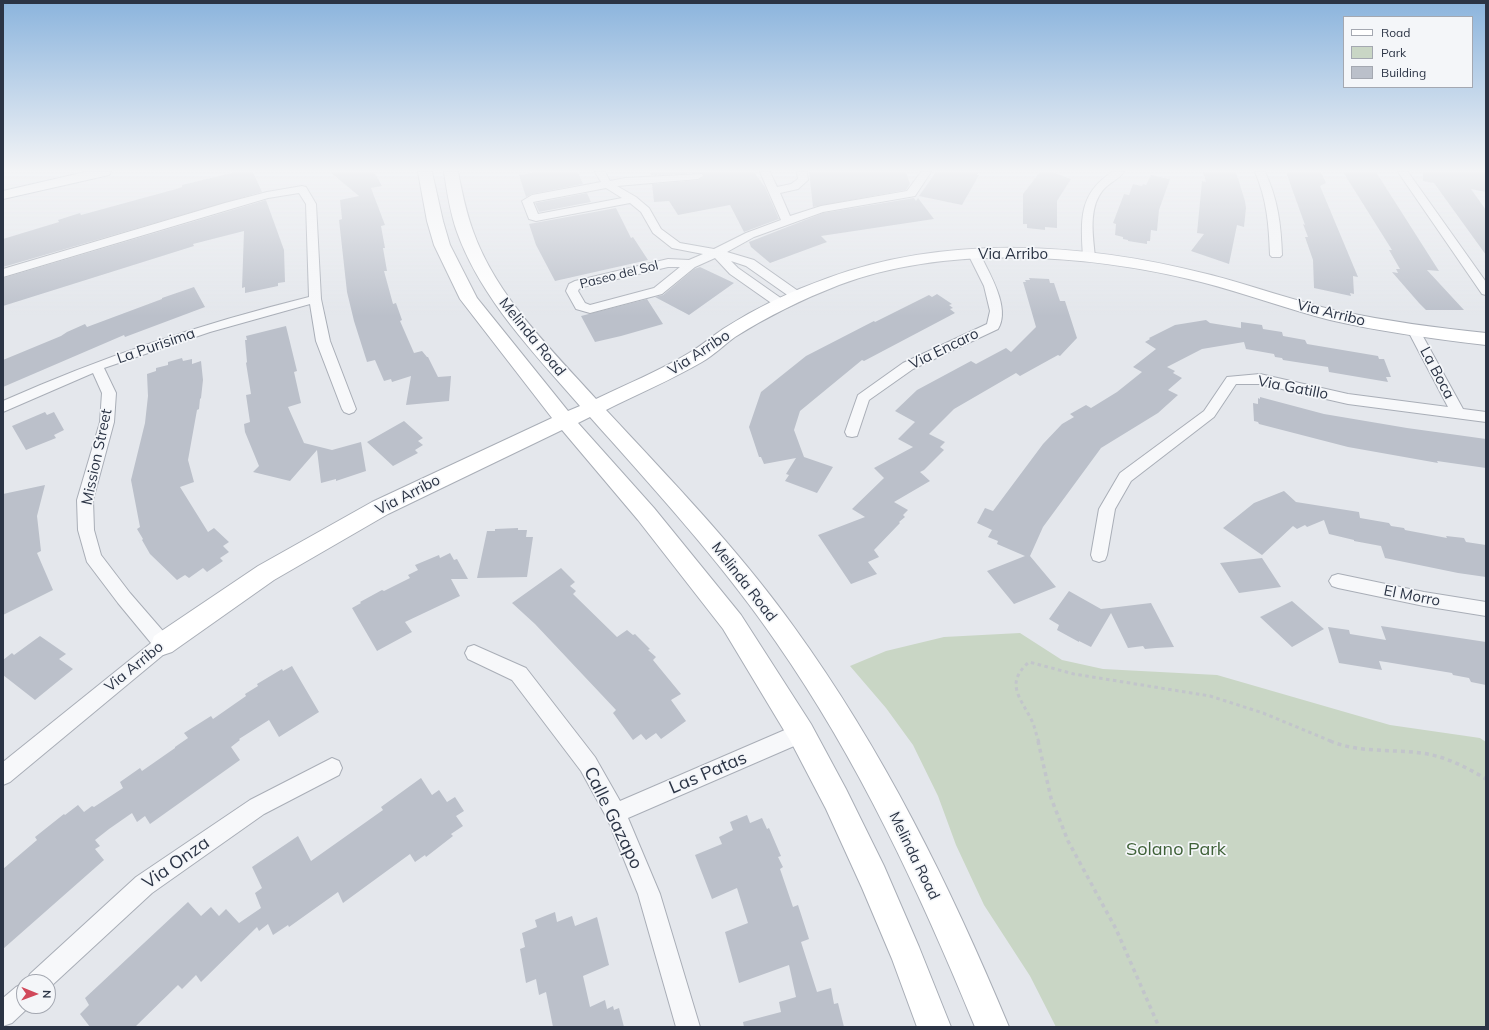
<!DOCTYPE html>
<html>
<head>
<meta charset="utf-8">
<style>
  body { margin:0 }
  #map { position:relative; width:1489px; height:1030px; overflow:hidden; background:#e4e7ec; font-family:Mulish,sans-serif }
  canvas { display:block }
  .frame { position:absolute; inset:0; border:4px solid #2b3445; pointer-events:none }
  .legend { position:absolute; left:1343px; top:16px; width:130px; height:72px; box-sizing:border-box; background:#f4f6f9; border:1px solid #a4a8b1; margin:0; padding:5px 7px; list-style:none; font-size:12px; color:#2b3445 }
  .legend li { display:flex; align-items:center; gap:8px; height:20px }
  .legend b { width:20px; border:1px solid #a4a8b1 }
  .north { position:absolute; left:16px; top:974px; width:40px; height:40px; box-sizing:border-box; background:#f4f6f9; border:1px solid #a4a8b1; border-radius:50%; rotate:91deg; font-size:11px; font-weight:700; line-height:16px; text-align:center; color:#2b3445 }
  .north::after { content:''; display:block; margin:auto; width:14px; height:18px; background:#d1495b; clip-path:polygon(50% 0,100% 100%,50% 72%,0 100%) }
</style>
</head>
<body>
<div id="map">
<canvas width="1489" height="1030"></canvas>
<div class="frame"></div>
<ul class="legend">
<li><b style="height:5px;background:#fff"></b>Road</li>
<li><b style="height:11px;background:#c9d6c5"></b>Park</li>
<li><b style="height:11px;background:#bbc0ca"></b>Building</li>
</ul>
<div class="north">N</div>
</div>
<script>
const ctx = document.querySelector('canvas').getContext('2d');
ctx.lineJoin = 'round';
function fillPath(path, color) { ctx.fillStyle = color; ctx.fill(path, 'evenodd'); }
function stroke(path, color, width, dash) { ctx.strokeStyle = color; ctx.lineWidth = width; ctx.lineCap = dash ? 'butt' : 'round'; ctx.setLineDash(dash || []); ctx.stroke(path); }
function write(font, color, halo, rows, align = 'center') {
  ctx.font = font + ' Mulish,sans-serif'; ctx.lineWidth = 3.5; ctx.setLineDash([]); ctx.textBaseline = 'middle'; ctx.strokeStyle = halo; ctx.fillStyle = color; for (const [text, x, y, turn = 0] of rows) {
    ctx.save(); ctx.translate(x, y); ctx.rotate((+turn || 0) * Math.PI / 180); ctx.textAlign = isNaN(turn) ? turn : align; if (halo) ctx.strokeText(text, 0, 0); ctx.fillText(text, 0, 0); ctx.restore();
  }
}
fillPath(new Path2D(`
  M 1020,633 L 1062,660 L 1103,669 L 1217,675 L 1390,725 L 1480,738 L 1486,742 L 1486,1027 L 1056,1027 L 1030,976 L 984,905 L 956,845 L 938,796 L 913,745 L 886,708 L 850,666 L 886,651 L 944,637 Z`), '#c9d6c5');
fillPath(new Path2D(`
  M 235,172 L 253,172 L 262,192 L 3,267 L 3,239 L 59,222 L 58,220 L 80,213 L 81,215 L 176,189 L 182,187 L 182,185 Z
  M 330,172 L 374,172 L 382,186 L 371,188 L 385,225 L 381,226 L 385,248 L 383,248 L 387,271 L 384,271 L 393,304 L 396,303 L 402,320 L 400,321 L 414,353 L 422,351 L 427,357 L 428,357 L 438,377 L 451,376 L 449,401 L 406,405 L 411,376 L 392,382 L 391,379 L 384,381 L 375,360 L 367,362 L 354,321 L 347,292 L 339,220 L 342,219 L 340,200 L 359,196 Z
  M 537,172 L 578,172 L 583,184 L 532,194 L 526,197 L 519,175 Z
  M 650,172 L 754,172 L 765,187 L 779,219 L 744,232 L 730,205 L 678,215 L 669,201 L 654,202 L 652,184 L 698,180 L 704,176 L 703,173 L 651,175 Z
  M 809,172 L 906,172 L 910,184 L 906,190 L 813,207 Z
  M 936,172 L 979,172 L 977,175 L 979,175 L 962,205 L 919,196 Z
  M 1040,172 L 1052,172 L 1071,179 L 1057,201 L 1057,228 L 1045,227 L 1045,230 L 1027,228 L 1027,224 L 1023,224 L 1023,194 Z
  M 1203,172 L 1236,172 L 1245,201 L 1246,208 L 1244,227 L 1237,225 L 1229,264 L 1191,251 L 1204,234 L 1197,233 L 1202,181 L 1206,182 Z
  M 1286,172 L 1321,172 L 1326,183 L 1320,186 L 1358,277 L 1353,276 L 1354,294 L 1350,293 L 1351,296 L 1314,288 L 1313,260 L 1305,237 L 1308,237 L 1303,224 L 1305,225 Z
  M 1343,172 L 1376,172 L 1439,271 L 1427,270 L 1464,310 L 1426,310 L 1419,303 L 1392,272 L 1398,273 L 1396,269 L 1400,269 L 1389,250 L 1392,250 Z
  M 1423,172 L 1486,172 L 1486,192 L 1471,189 L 1486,210 L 1486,255 L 1434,183 L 1423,181 Z
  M 1151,175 L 1170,179 L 1159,210 L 1157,231 L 1151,230 L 1150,241 L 1147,241 L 1147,244 L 1128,241 L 1128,240 L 1123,239 L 1123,237 L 1115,235 L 1116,224 L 1113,223 L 1124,194 L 1129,195 L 1133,184 L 1142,186 L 1143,184 L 1146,185 Z
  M 587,193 L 591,202 L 539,212 L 535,203 Z
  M 914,198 L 916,201 L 918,198 L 934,219 L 821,236 L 827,242 L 770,263 L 751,247 L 749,242 L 823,213 Z
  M 266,200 L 284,250 L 285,282 L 278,283 L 278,286 L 245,293 L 245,287 L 242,288 L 244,231 L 193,244 L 194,246 L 3,306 L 3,278 Z
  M 616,208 L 631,238 L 633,237 L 648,260 L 555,281 L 536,245 L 529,224 Z
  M 700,267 L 734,283 L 689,315 L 655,297 L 663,295 L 694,269 Z
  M 1029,278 L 1049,279 L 1050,283 L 1054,283 L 1060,301 L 1065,301 L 1077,338 L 1060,356 L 1058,355 L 1020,376 L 1016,373 L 954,409 L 929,434 L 945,442 L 940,447 L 944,450 L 924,470 L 920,472 L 930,481 L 894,502 L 908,510 L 903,515 L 905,517 L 899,522 L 900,523 L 874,550 L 879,557 L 868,562 L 877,574 L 851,584 L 818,535 L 865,517 L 852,509 L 884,478 L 874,468 L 913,447 L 898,439 L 915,422 L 895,411 L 917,390 L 971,361 L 976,364 L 1006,348 L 1011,352 L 1036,327 L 1023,282 L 1026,282 L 1025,280 L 1030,280 Z
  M 194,287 L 205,307 L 125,337 L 124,335 L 3,387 L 3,360 L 61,336 L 67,332 L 85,324 L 87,327 L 162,299 L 162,298 Z
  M 937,294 L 952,304 L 949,305 L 953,308 L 950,309 L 955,313 L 864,361 L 862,360 L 800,411 L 794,430 L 804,457 L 833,467 L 817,493 L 785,481 L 789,475 L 786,474 L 796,458 L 764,464 L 761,457 L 759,457 L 749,427 L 761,392 L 806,356 L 874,321 L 875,322 L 929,295 L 932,297 Z
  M 647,299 L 663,324 L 621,336 L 595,342 L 581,316 Z
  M 1206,320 L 1210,323 L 1241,328 L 1241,322 L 1262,325 L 1263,329 L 1282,332 L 1283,336 L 1305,340 L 1307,344 L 1378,356 L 1379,359 L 1384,359 L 1391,377 L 1386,377 L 1388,382 L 1329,372 L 1328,367 L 1283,360 L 1282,358 L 1275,357 L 1274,354 L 1246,349 L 1244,342 L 1202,349 L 1167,367 L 1175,371 L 1173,373 L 1182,378 L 1168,390 L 1178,395 L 1158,413 L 1101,448 L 1043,527 L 1030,556 L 1056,587 L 1014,604 L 987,571 L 1025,556 L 997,544 L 998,541 L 988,537 L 992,530 L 977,523 L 985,508 L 993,511 L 1043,444 L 1062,424 L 1074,417 L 1070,414 L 1086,405 L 1091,408 L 1117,392 L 1142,372 L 1133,367 L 1156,349 L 1145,342 L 1150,339 L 1149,338 L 1175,325 Z
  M 286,326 L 297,371 L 294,372 L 301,403 L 288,407 L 304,443 L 332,450 L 361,442 L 366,471 L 336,481 L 336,479 L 321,483 L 317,450 L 290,481 L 253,472 L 259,466 L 245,432 L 244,424 L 250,422 L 246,395 L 251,394 L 246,363 L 247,362 L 245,340 L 247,340 L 246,336 Z
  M 182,358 L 183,361 L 192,359 L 192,364 L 201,361 L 203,380 L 201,398 L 200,399 L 199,409 L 197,410 L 188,460 L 194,482 L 180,487 L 208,532 L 214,528 L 229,542 L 223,546 L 229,552 L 220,558 L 223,561 L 207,572 L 203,568 L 189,578 L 185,575 L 177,580 L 150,554 L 142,540 L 143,539 L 137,529 L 140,527 L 131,480 L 145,423 L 148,396 L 147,374 L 156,371 L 156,368 L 168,365 L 168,362 Z
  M 1260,397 L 1324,414 L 1407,428 L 1486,439 L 1486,468 L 1437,461 L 1438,463 L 1348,447 L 1259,424 L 1258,422 L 1254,421 L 1253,403 L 1258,404 L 1258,398 L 1260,399 Z
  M 45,412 L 47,415 L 54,412 L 64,430 L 54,435 L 56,438 L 26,450 L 12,426 Z
  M 404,421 L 423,438 L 418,441 L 423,445 L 415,450 L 418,453 L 393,466 L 367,442 Z
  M 45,485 L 37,516 L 41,551 L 37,553 L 53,590 L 3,615 L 3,494 Z
  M 1284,491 L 1296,502 L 1359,512 L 1360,518 L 1389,523 L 1391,526 L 1404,528 L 1405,530 L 1447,538 L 1446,536 L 1464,538 L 1466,542 L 1486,545 L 1486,577 L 1458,573 L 1385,558 L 1381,546 L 1354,541 L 1354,540 L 1329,534 L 1324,520 L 1307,527 L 1305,525 L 1297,529 L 1293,526 L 1262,555 L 1223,528 L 1254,503 Z
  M 518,528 L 518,530 L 527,530 L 526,537 L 533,537 L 527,577 L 477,578 L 487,531 L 495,531 L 495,529 Z
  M 450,553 L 454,560 L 457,559 L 468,579 L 451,579 L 460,596 L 405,622 L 412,632 L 377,651 L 352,608 L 361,603 L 360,602 L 382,590 L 384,591 L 410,578 L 408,575 L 418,570 L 415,565 L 439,555 L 440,558 Z
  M 1262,558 L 1281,587 L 1239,593 L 1220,563 Z
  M 561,568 L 575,582 L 570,586 L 576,591 L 573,594 L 617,637 L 627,630 L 633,635 L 635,634 L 650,649 L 648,650 L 656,657 L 653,660 L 681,694 L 671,700 L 686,721 L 661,739 L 656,733 L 646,740 L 641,734 L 633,740 L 613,713 L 616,710 L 535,624 L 512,603 Z
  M 1069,591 L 1101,609 L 1151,603 L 1174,647 L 1156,648 L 1145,649 L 1143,646 L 1128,648 L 1111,613 L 1091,647 L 1079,641 L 1079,642 L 1057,630 L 1059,625 L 1049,619 Z
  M 1292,601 L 1324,629 L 1292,647 L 1260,617 Z
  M 1381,626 L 1486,642 L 1486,685 L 1471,682 L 1469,678 L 1453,675 L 1452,673 L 1386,662 L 1379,661 L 1382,670 L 1339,663 L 1328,627 L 1349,630 L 1350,634 L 1386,640 Z
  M 40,636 L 66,654 L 59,659 L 73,669 L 35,700 L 3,675 L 3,660 L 12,653 L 14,655 Z
  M 292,666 L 319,712 L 279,737 L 269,720 L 239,739 L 240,740 L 231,747 L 240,760 L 150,824 L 145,816 L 137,822 L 132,813 L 109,829 L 95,840 L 100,846 L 95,849 L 104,860 L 3,949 L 3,869 L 37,840 L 35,837 L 64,814 L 65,815 L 78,805 L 84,812 L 92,806 L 94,807 L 123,788 L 120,782 L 140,768 L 142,771 L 175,748 L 175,747 L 188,738 L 184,733 L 211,716 L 213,719 L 246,696 L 245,694 L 258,686 L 257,684 L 282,669 L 283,671 Z
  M 421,778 L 432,795 L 439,790 L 447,802 L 455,797 L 464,811 L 456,816 L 463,826 L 451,834 L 453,836 L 426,857 L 425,855 L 415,862 L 410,854 L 343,903 L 338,892 L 289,927 L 288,925 L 273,935 L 268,924 L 259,931 L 257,927 L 201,982 L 196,975 L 182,989 L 178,985 L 135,1027 L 90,1027 L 80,1014 L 89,1005 L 85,998 L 188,902 L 201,916 L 211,907 L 219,916 L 226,909 L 239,923 L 261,908 L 255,893 L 262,888 L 252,867 L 298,836 L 311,861 L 383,810 L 381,807 Z
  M 747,815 L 750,823 L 762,818 L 767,829 L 769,828 L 781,856 L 778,857 L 783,867 L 780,869 L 793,907 L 798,905 L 809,939 L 801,942 L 817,992 L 831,988 L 834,1004 L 838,1003 L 844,1027 L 744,1027 L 743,1022 L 781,1012 L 779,1002 L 796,997 L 789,965 L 739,983 L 725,932 L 748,923 L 737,888 L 712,899 L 695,855 L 722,844 L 719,837 L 733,830 L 730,822 Z
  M 555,912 L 557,922 L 572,916 L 575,926 L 597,917 L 609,965 L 583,976 L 590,1007 L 605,1000 L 607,1009 L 613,1006 L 614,1010 L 619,1008 L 624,1027 L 553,1027 L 546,992 L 539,995 L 536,979 L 526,983 L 520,949 L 525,947 L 522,933 L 537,927 L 535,920 Z`), '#bbc0ca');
const street = new Path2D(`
  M 595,172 L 605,172 L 610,181 L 625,178 L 702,174 L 703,176 L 698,179 L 617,186 L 636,197 L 649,208 L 661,229 L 680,243 L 714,249 L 746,233 L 781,220 L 760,172 L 770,172 L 777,187 L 791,184 L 798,179 L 797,172 L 807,172 L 808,180 L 798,189 L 780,193 L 790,216 L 821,206 L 907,191 L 921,172 L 931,172 L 915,196 L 823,212 L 754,237 L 727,252 L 754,260 L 801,293 L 803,296 L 801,299 L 793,299 L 746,266 L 731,261 L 738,268 L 785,301 L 787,304 L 785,307 L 777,307 L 730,274 L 715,258 L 695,267 L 662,294 L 590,313 L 576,309 L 566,291 L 569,284 L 575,281 L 668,259 L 689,260 L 703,254 L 672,248 L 653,233 L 641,212 L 630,203 L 536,221 L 529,219 L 522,201 L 532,195 L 601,182 ZM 606,188 L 622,198 L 538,214 L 533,202 ZM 668,267 L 680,267 L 654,288 L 590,305 L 585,303 L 578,291 L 579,289 L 583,287 Z
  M 1112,172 L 1124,172 C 1119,179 1109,183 1103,190 C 1088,208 1093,236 1095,257 L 1093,259 L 1085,259 L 1083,257 C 1081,221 1078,194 1112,172 Z
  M 1255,172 L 1265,172 C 1278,199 1281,226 1282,255 L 1280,257 L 1272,257 L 1270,255 C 1269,226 1267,199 1255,172 Z
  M 1398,172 L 1408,172 L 1486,282 L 1486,295 L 1482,294 Z
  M 302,186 L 306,187 L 316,204 L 321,299 L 330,341 L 356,409 L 354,412 L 349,414 L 344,412 L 342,409 L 316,341 L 310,304 L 210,332 L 104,368 L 116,393 L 114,422 L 93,500 L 94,530 L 101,555 L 130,593 L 169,638 L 172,644 L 169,650 L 10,782 L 3,785 L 3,762 L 151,643 L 118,603 L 87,562 L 78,530 L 77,500 L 100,422 L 102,393 L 93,373 L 3,412 L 3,401 C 102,357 204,323 309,297 L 306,204 L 299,193 L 268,198 L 3,277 L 3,269 L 225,203 L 267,192 Z
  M 974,251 L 978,252 L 980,254 C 989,273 1011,308 998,329 L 913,369 L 869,400 L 857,436 L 852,437 L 847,436 L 845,432 L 858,395 L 903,363 L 987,324 L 990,311 L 984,286 L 968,254 L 970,252 Z
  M 1414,327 L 1419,328 L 1420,331 L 1463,409 L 1486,412 L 1486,422 L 1348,404 L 1260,384 L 1236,384 L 1214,417 L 1131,481 L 1115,509 L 1107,555 L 1105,560 L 1099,562 L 1093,560 L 1091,555 L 1099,509 L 1120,473 L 1204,411 L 1227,377 L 1260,374 L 1348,394 L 1448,407 L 1408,331 L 1409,328 Z
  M 1338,574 L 1424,592 L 1486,602 L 1486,616 L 1424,606 L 1338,588 L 1332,586 L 1329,581 L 1332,576 Z
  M 474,645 L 526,668 L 595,757 L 620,801 L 794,726 L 801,724 L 808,726 L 811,733 L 808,740 L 628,818 L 660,894 L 700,1027 L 676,1027 L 638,894 L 608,820 L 581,771 L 512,680 L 468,659 L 465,653 L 468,647 Z
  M 332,758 L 339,761 L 342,768 L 339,775 L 264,814 L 152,893 L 48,989 L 48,982 L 26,982 L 30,974 L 136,877 L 250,800 Z
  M 24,983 L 24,1006 L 30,1006 L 12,1023 L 3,1026 L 3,998 L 16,987 Z`);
const secondary = new Path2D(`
  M 418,172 L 432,172 L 443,221 L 450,245 L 477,298 L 568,411 L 580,406 C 534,353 481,299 457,232 C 450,212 447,192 444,172 L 458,172 C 462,192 466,212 473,231 C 496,296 550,348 596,399 C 627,384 659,371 689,353 C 701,346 711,337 723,329 C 756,308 791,291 828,278 C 948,234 1085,243 1207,274 C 1251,285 1294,301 1338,311 C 1387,321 1436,328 1486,333 L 1486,345 C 1434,339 1382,332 1330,320 C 1287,309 1244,293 1201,282 C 1089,254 948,244 839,285 C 803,299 768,316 735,337 C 724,345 714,355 702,362 C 671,380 638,394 606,410 C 671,480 738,549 794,627 C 883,750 951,887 1009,1027 L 975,1027 C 920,893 859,761 776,642 C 721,562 655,490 590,417 L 578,423 L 654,508 L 741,615 L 811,724 L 846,789 L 884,866 L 919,947 L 951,1027 L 917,1027 L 892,959 L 862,888 L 826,809 L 791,742 L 723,629 L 638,520 L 562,430 L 388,514 L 274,580 L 172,652 L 163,655 L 154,652 L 151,644 L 154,636 L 258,566 L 372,502 L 552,418 L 460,299 L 434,245 L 427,221 Z`);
const primary = new Path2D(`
  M 85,172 L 111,172 L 109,175 L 3,199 L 3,191 Z`);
stroke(street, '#a9aeb7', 2);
stroke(secondary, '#a9aeb7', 2);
stroke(primary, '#a3abb8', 2);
stroke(new Path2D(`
  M 1039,742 C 1036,735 1035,727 1032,721 C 1021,698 1004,684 1029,662 L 1074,674 L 1210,696 L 1263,713 L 1333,742`), '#c2c5cb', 3, [3.5, 3.5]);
stroke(new Path2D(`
  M 1038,741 L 1051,798 L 1068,841 L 1116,929 L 1159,1027
  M 1330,741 C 1359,753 1391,749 1421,753 C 1445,756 1466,767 1486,779`), '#c2c5cb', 3.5, [4, 4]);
fillPath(street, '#f7f8fa');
fillPath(secondary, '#fff');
fillPath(primary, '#fff');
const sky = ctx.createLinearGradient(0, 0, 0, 316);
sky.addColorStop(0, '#8bb4dd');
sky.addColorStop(0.54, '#f3f4f6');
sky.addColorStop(1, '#f3f4f600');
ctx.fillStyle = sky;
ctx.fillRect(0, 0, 1489, 316);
write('13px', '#2b3445', '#f4f6f9', [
  ["Paseo del Sol",619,275,-14]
]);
write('15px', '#2b3445', '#f4f6f9', [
  ["Via Arribo",1013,254],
  ["Via Arribo",1331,313,14],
  ["Melinda Road",532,337,51],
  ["La Purisima",156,346,-19],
  ["Via Encaro",944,349,-26],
  ["Via Arribo",699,353,-33],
  ["La Boca",1437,373,62],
  ["Via Gatillo",1293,388,11],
  ["Mission Street",97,457,-78],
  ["Via Arribo",408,495,-27],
  ["Melinda Road",744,582,52],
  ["El Morro",1412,596,11],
  ["Via Arribo",134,667,-39],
  ["Melinda Road",914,856,64]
]);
write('18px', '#2b3445', '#f4f6f9', [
  ["Las Patas",708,773,-23],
  ["Calle Gazapo",613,818,64],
  ["Via Onza",176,863,-35]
]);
write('18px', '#3f6138', '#f4f6f9', [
  ["Solano Park",1176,850]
]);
</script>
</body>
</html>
